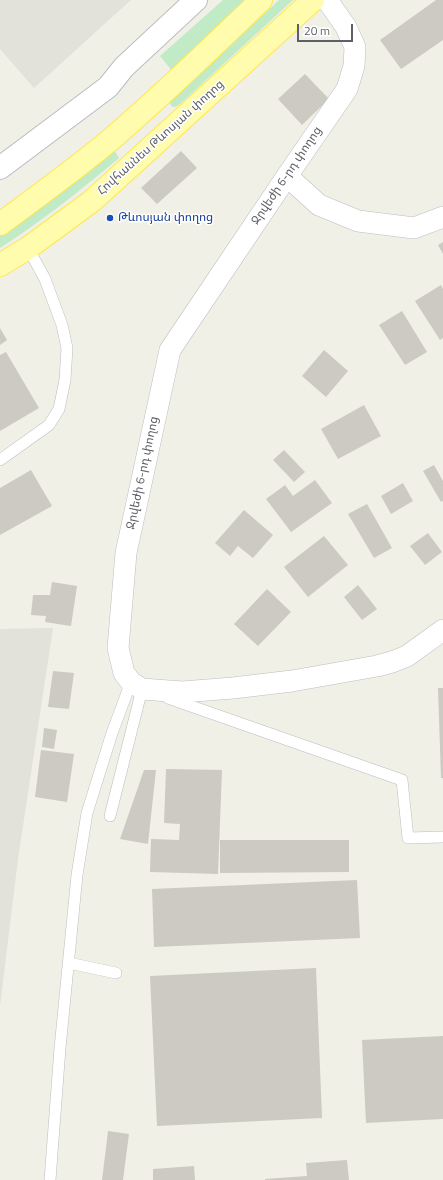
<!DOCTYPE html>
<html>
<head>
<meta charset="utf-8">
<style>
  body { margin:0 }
  #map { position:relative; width:443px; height:1180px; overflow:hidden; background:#f1f0e6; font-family:"Titillium Web",sans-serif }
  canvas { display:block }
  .scale { position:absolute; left:297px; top:24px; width:56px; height:18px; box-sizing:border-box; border:2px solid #5d6068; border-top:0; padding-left:5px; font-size:12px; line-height:14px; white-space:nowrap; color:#5d6068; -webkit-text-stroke:3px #fff; paint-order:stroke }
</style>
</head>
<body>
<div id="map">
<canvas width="443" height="1180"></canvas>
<div class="scale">20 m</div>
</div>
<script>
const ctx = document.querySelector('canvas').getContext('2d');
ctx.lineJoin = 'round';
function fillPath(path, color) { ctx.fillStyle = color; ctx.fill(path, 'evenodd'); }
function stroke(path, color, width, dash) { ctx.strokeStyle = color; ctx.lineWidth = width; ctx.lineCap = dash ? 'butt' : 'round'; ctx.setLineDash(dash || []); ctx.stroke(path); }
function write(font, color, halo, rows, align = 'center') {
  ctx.font = font + ' "Titillium Web","Noto Sans Armenian",sans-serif'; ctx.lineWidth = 3; ctx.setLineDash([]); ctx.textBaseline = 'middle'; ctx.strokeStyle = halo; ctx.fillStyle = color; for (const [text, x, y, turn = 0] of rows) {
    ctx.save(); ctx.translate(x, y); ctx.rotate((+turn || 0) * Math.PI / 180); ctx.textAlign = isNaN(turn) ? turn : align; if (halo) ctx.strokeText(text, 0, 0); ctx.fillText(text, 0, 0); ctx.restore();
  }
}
fillPath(new Path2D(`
  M 0,0 L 131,0 L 34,88 L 0,49 Z
  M 53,628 L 18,859 L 0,1006 L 0,629 Z`), '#e2e1da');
fillPath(new Path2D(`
  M 223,0 L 249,0 L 173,72 L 160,56 Z
  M 279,0 L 293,0 L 180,104 L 175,107 L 171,106 L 170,102 L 174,98 Z
  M 114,150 L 119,158 C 81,190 42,221 0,248 L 0,235 Z`), '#c0ebc6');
fillPath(new Path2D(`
  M 436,0 L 443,0 L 443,40 L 401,69 L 380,40 Z
  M 305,74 L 329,99 L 302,125 L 278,99 Z
  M 181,151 L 197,168 L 157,204 L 141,188 Z
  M 443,242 L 443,254 L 438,245 Z
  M 441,285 L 443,289 L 443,338 L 440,340 L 415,301 Z
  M 402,311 L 427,352 L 405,365 L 379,325 Z
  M 0,328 L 7,340 L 0,345 Z
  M 324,350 L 348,371 L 326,397 L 302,376 Z
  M 6,352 L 39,408 L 0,431 L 0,355 Z
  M 364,405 L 381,436 L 338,459 L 321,429 Z
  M 284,450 L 305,472 L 294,482 L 273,460 Z
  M 434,465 L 443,481 L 443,501 L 441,502 L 423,471 Z
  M 31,470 L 52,506 L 0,535 L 0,488 Z
  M 315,480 L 332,503 L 291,532 L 266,499 L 285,485 L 293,496 Z
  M 403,483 L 413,501 L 391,514 L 381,496 Z
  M 367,504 L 392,548 L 374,558 L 348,514 Z
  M 244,510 L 273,535 L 253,558 L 238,546 L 230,556 L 215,543 Z
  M 428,533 L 442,552 L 425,565 L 410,546 Z
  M 324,536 L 348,565 L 308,597 L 284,567 Z
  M 52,582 L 77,586 L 71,626 L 45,622 L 46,616 L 31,615 L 33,595 L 50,595 Z
  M 358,585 L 377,609 L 362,620 L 344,597 Z
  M 267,589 L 291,612 L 258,646 L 234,624 Z
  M 53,671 L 74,673 L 69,709 L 48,707 Z
  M 438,688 L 443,688 L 443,778 L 441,778 Z
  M 44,728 L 57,730 L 54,749 L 42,747 Z
  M 41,750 L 74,754 L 67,802 L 35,797 Z
  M 166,769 L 222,770 L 218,874 L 150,872 L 151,839 L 179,840 L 180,824 L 164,823 Z
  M 144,770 L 156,770 L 148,844 L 120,839 Z
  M 220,840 L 349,840 L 349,872 L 220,873 Z
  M 357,880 L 360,938 L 154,947 L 152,889 Z
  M 316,968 L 322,1118 L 157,1126 L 150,976 Z
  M 443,1036 L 443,1119 L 366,1123 L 362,1040 Z
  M 108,1131 L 129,1134 L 123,1180 L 102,1180 Z
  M 347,1160 L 349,1180 L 265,1180 L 265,1179 L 307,1176 L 306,1163 Z
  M 194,1166 L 195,1180 L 153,1180 L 153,1169 Z`), '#cccac2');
const service = new Path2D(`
  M 0,460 L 49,425 L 59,409 L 65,380 L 67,348 L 62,325 L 45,279 L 28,248
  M 168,698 L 402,780 L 408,838 L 443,837
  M 110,816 L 142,689 L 146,690
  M 69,963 L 116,973
  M 50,1180 L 60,1048 L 77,875 L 87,813 L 112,733 L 131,682`);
const minor = new Path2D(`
  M 327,0 L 346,27 L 355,47 L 354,66 L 347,89 L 287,176 L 170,350 L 126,553 L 118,648 L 124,673 L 131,682 L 142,689 L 182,692 L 233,688 L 292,681 L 377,666 L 392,662 L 407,656 L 443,630
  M 287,176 L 319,205 L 358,221 L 414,228 L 443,217`);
const tertiary = new Path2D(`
  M 0,168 L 108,87 L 124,67 L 196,0`);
const primary = new Path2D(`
  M 0,224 C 37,197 74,170 109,141 C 162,96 211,48 261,0
  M 0,265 L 28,248 L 92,201 L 313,0`);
stroke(service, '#babdc2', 12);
stroke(minor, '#babdc2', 22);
stroke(tertiary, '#babdc2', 24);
stroke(primary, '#ffe751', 24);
stroke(service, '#fff', 11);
stroke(minor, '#fff', 21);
stroke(tertiary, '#fff', 22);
stroke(primary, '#fffdad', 22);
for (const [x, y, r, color] of [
  [110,218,4,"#1a4fb4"]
]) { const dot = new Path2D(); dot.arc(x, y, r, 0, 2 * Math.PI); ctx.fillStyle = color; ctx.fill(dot); stroke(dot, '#fff', 1.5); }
write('12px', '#5d6068', '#fff', [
  ["Հովհաննես Թևոսյան փողոց",161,138,-42],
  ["Ջրվեժի 6-րդ փողոց",287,176,-56],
  ["Ջրվեժի 6-րդ փողոց",143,473,-78]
]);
write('12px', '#164399', '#fff', [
  ["Թևոսյան փողոց",118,218]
], 'left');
</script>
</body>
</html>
